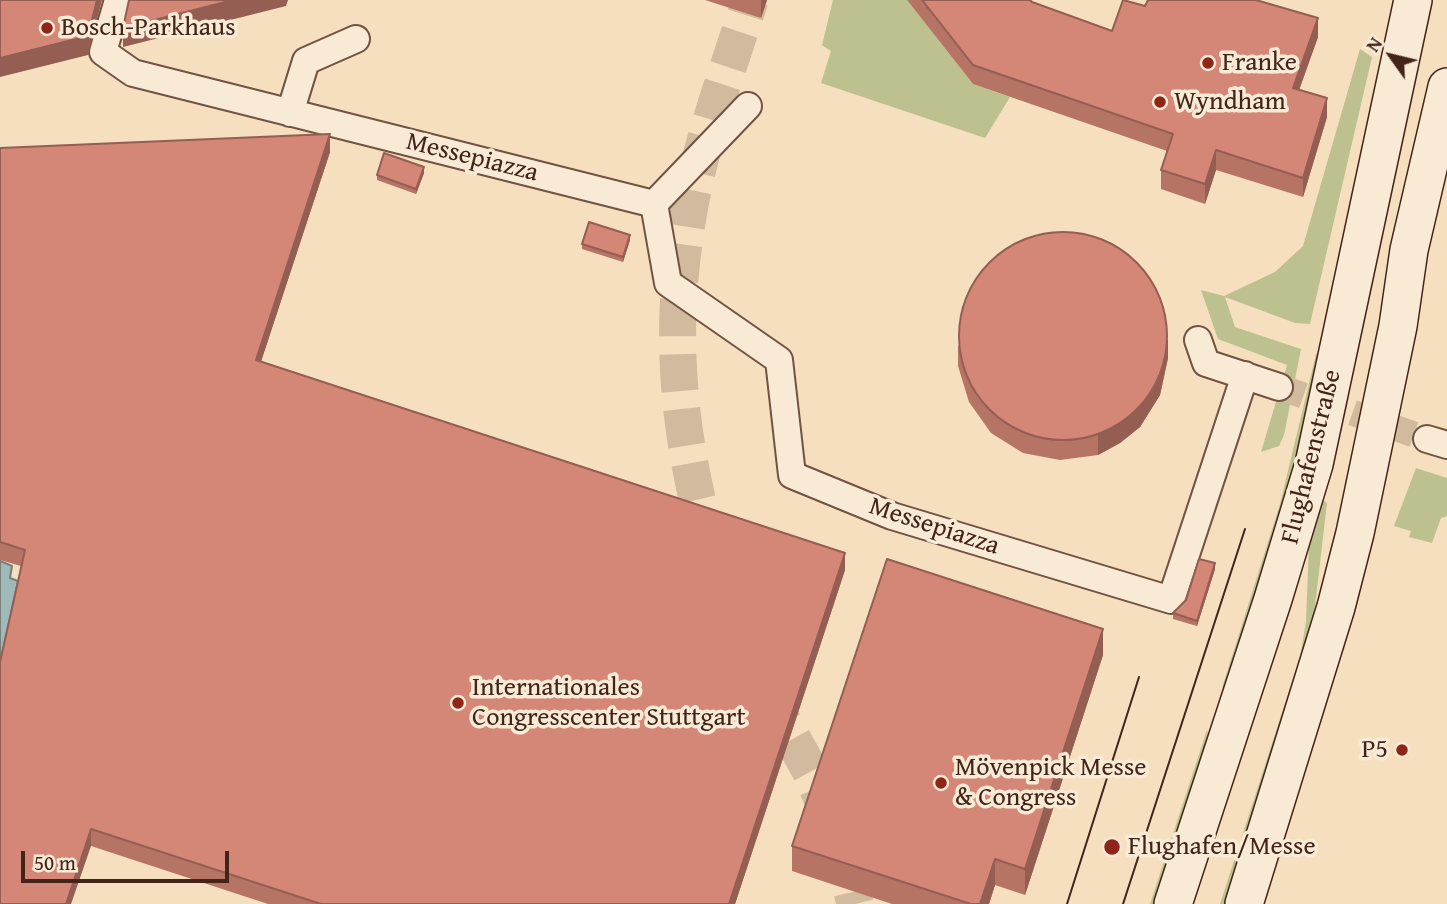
<!DOCTYPE html>
<html>
<head>
<meta charset="utf-8">
<style>
  body { margin:0 }
  #map { position:relative; width:1447px; height:904px; overflow:hidden; background:#f5dfbe; font-family:"Gentium Book Plus",serif }
  canvas { display:block }
  .north { position:absolute; left:1356px; top:21px; width:70px; height:70px; -webkit-text-stroke:5px #f8ead5; paint-order:stroke; rotate:304deg; font-size:19px; font-weight:700; line-height:28px; text-align:center; color:#432419 }
  .north::after { content:''; display:block; margin:auto; width:24px; height:32px; background:#432419; clip-path:polygon(50% 0,100% 100%,50% 72%,0 100%) }
  .scale { position:absolute; left:21px; top:851px; width:208px; height:32px; box-sizing:border-box; border:4px solid #432419; border-top:0; padding-left:9px; font-size:21px; line-height:24px; white-space:nowrap; color:#432419; -webkit-text-stroke:5px #f8ead5; paint-order:stroke }
</style>
</head>
<body>
<div id="map">
<canvas width="1447" height="904"></canvas>
<div class="north">N</div>
<div class="scale">50 m</div>
</div>
<script>
const ctx = document.querySelector('canvas').getContext('2d');
ctx.lineJoin = 'round';
function fillPath(path, color) { ctx.fillStyle = color; ctx.fill(path, 'evenodd'); }
function stroke(path, color, width, dash) { ctx.strokeStyle = color; ctx.lineWidth = width; ctx.lineCap = dash ? 'butt' : 'round'; ctx.setLineDash(dash || []); ctx.stroke(path); }
function write(font, color, halo, rows, align = 'center') {
  ctx.font = font + ' "Gentium Book Plus",serif'; ctx.lineWidth = 7; ctx.setLineDash([]); ctx.textBaseline = 'middle'; ctx.strokeStyle = halo; ctx.fillStyle = color; for (const [text, x, y, turn = 0] of rows) {
    ctx.save(); ctx.translate(x, y); ctx.rotate((+turn || 0) * Math.PI / 180); ctx.textAlign = isNaN(turn) ? turn : align; if (halo) ctx.strokeText(text, 0, 0); ctx.fillText(text, 0, 0); ctx.restore();
  }
}
fillPath(new Path2D(`
  M 833,0 L 907,0 L 973,84 L 1010,97 L 985,138 L 821,83 L 831,51 L 822,45 Z
  M 1360,49 L 1372,57 L 1310,324 L 1295,323 L 1225,297 L 1235,327 L 1301,349 L 1284,435 L 1279,446 L 1261,452 L 1287,365 L 1218,339 L 1201,290 L 1224,296 L 1275,272 L 1303,246 Z
  M 1316,354 L 1323,355 L 1302,449 L 1229,682 L 1222,688 L 1280,504 Z
  M 1416,468 L 1447,478 L 1447,516 L 1441,518 L 1432,543 L 1409,537 L 1411,531 L 1394,526 Z
  M 1323,500 L 1327,503 L 1312,632 L 1226,904 L 1220,904 L 1300,657 L 1306,622 L 1309,544 Z
  M 1207,730 L 1210,742 L 1158,904 L 1150,904 Z`), '#bdc190');
const water = new Path2D(`
  M 0,561 L 12,566 L 10,578 L 18,581 L 0,664 Z`);
fillPath(water, '#9ebbb9');
stroke(water, '#7a7f79', 2);
stroke(new Path2D(`
  M 1279,387 L 1427,439`), '#d1ba9d', 26, [26, 13]);
stroke(new Path2D(`
  M 711,553 C 677,433 667,328 690,205 C 703,135 729,67 750,0
  M 766,691 L 811,772 L 842,848 L 855,904`), '#d1ba9d', 37, [37, 18]);
const street = new Path2D(`
  M 118,0 L 103,52 L 133,73 L 654,204
  M 290,113 L 306,61 L 356,39
  M 654,204 L 668,283 L 779,360 L 792,475 L 892,516 L 1171,600 L 1245,375
  M 654,204 L 748,106
  M 1198,340 L 1206,363 L 1279,387
  M 1427,439 L 1447,445`);
const secondary = new Path2D(`
  M 1173,904 L 1273,599 L 1314,464 L 1413,0
  M 1244,904 L 1336,607 L 1355,533 L 1398,326 L 1409,250 L 1447,87`);
stroke(street, '#705342', 30);
stroke(secondary, '#432419', 40);
stroke(street, '#f8ead5', 26);
stroke(secondary, '#f8ead5', 37);
stroke(new Path2D(`
  M 1067,904 L 1139,677
  M 1123,904 L 1245,529`), '#432419', 2);
fillPath(new Path2D(`
  M 705,0 L 767,0 L 761,18 Z
  M 907,0 L 1030,0 L 1032,2 L 1112,31 L 1145,6 L 1318,37 L 1299,90 L 1327,117 L 1303,197 L 1216,170 L 1205,204 L 1161,189 L 1161,170 L 1167,151 L 973,84 Z
  M 0,148 L 330,152 L 261,361 L 845,570 L 735,904 L 268,904 L 91,846 L 21,566 L 0,560 Z
  M 424,173 L 416,194 L 377,180 L 377,175 Z
  M 630,240 L 623,262 L 582,249 L 582,244 Z
  M 958,346 L 1168,358 L 1160,395 L 1140,427 L 1120,443 L 1098,455 L 1060,460 L 1023,453 L 991,433 L 969,402 L 958,366 Z
  M 1215,569 L 1197,626 L 1173,619 L 1173,613 Z
  M 1103,655 L 1025,895 L 995,885 L 989,904 L 892,904 L 792,871 L 792,846 Z`), '#b67465');
fillPath(new Path2D(`
  M 97,0 L 102,0 L 88,55 L 0,77 L 0,58 Z
  M 233,0 L 288,0 L 286,6 L 123,47 L 123,28 Z
  M 761,0 L 767,0 L 761,18 Z
  M 1318,18 L 1318,37 L 1293,107 L 1293,88 Z
  M 1327,98 L 1327,117 L 1303,197 L 1303,178 Z
  M 330,134 L 330,152 L 256,377 L 256,360 Z
  M 1216,150 L 1216,170 L 1205,204 L 1205,184 Z
  M 424,167 L 424,173 L 416,194 L 416,189 Z
  M 630,235 L 630,240 L 623,262 L 623,257 Z
  M 1168,339 L 1168,358 L 1160,395 L 1140,427 L 1120,443 L 1098,455 L 1098,435 Z
  M 845,553 L 845,570 L 735,904 L 729,904 Z
  M 1215,563 L 1215,569 L 1197,626 L 1197,621 Z
  M 1103,629 L 1103,655 L 1025,895 L 1025,869 Z
  M 91,829 L 91,846 L 71,904 L 66,904 Z
  M 995,859 L 995,885 L 989,904 L 980,904 Z`), '#945e53');
const building = new Path2D(`
  M 0,0 L 97,0 L 88,36 L 0,58 Z
  M 129,0 L 233,0 L 123,28 Z
  M 922,0 L 1030,0 L 1032,2 L 1112,31 L 1123,0 L 1145,6 L 1148,0 L 1256,0 L 1318,18 L 1293,88 L 1327,98 L 1303,178 L 1216,150 L 1205,184 L 1161,170 L 1173,134 L 973,65 Z
  M 330,134 L 256,360 L 845,553 L 729,904 L 321,904 L 91,829 L 66,904 L 0,904 L 0,662 L 25,550 L 0,542 L 0,148 Z
  M 384,153 L 424,167 L 416,189 L 377,175 Z
  M 589,222 L 630,235 L 623,257 L 582,244 Z
  M959 336a104 104 0 1 1 208 0a104 104 0 1 1-208 0Z
  M 887,559 L 1103,629 L 1025,869 L 995,859 L 980,904 L 971,904 L 792,846 Z
  M 1199,559 L 1215,563 L 1197,621 L 1173,613 L 1186,600 Z`);
fillPath(building, '#d48776');
stroke(building, '#945e53', 2);
for (const [x, y, r, color] of [
  [47,28,7,"#8f2418"],
  [1208,63,7,"#8f2418"],
  [1160,102,7,"#8f2418"],
  [458,703,7,"#8f2418"],
  [1402,750,7,"#8f2418"],
  [941,783,7,"#8f2418"],
  [1112,847,9,"#8f2418"]
]) { const dot = new Path2D(); dot.arc(x, y, r, 0, 2 * Math.PI); ctx.fillStyle = color; ctx.fill(dot); stroke(dot, '#f8ead5', 2.5); }
write('26px', '#432419', '#f8ead5', [
  ["Bosch-Parkhaus",61,28],
  ["Franke",1222,63],
  ["Wyndham",1174,102],
  ["Internationales",472,688],
  ["Congresscenter Stuttgart",472,718],
  ["P5",1388,750,"right"],
  ["Mövenpick Messe",955,768],
  ["& Congress",955,798],
  ["Flughafen/Messe",1128,847]
], 'left');
write('26px', '#432419', '#f8ead5', [
  ["Messepiazza",472,158,14],
  ["Flughafenstraße",1312,457,-76],
  ["Messepiazza",934,527,18]
]);
</script>
</body>
</html>
